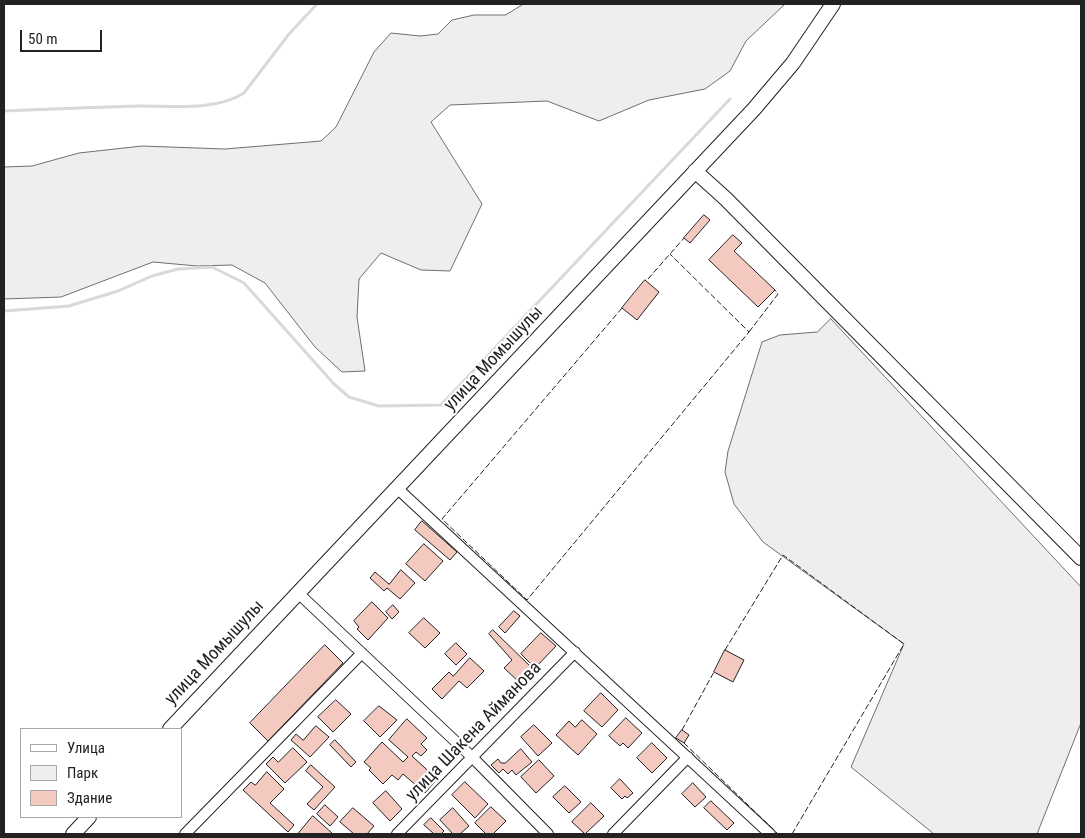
<!DOCTYPE html>
<html>
<head>
<meta charset="utf-8">
<style>
  body { margin:0 }
  #map { position:relative; width:1085px; height:838px; overflow:hidden; background:#fff; font-family:"Roboto Condensed",sans-serif }
  canvas { display:block }
  .frame { position:absolute; inset:0; border:5px solid #222; pointer-events:none }
  .legend { position:absolute; left:20px; top:728px; width:162px; height:90px; box-sizing:border-box; background:#fff; border:1px solid #a7a7a7; margin:0; padding:6px 9px; list-style:none; font-size:15px; color:#222 }
  .legend li { display:flex; align-items:center; gap:10px; height:25px }
  .legend b { width:25px; border:1px solid #a7a7a7 }
  .scale { position:absolute; left:20px; top:30px; width:82px; height:22px; box-sizing:border-box; border:2px solid #222; border-top:0; padding-left:6px; font-size:15px; line-height:18px; white-space:nowrap; color:#222; -webkit-text-stroke:4px #fff; paint-order:stroke }
</style>
</head>
<body>
<div id="map">
<canvas width="1085" height="838"></canvas>
<div class="frame"></div>
<ul class="legend">
<li><b style="height:6px;background:#fff"></b>Улица</li>
<li><b style="height:14px;background:#eee"></b>Парк</li>
<li><b style="height:14px;background:#f3c9c0"></b>Здание</li>
</ul>
<div class="scale">50 m</div>
</div>
<script>
const ctx = document.querySelector('canvas').getContext('2d');
ctx.lineJoin = 'round';
function fillPath(path, color) { ctx.fillStyle = color; ctx.fill(path, 'evenodd'); }
function stroke(path, color, width, dash) { ctx.strokeStyle = color; ctx.lineWidth = width; ctx.lineCap = dash ? 'butt' : 'round'; ctx.setLineDash(dash || []); ctx.stroke(path); }
function write(font, color, halo, rows, align = 'center') {
  ctx.font = font + ' "Roboto Condensed",sans-serif'; ctx.lineWidth = 4; ctx.setLineDash([]); ctx.textBaseline = 'middle'; ctx.strokeStyle = halo; ctx.fillStyle = color; for (const [text, x, y, turn = 0] of rows) {
    ctx.save(); ctx.translate(x, y); ctx.rotate((+turn || 0) * Math.PI / 180); ctx.textAlign = isNaN(turn) ? turn : align; if (halo) ctx.strokeText(text, 0, 0); ctx.fillText(text, 0, 0); ctx.restore();
  }
}
const green = new Path2D(`
  M 524,4 L 785,4 L 746,41 L 730,71 L 705,89 L 649,100 L 599,121 L 547,101 L 450,105 L 431,122 L 482,204 L 450,271 L 421,270 L 381,253 L 359,279 L 357,317 L 365,371 L 342,372 L 315,347 L 265,283 L 232,265 L 197,266 L 153,262 L 61,297 L 4,299 L 4,167 L 32,166 L 79,153 L 142,146 L 225,149 L 321,141 L 336,127 L 374,52 L 391,33 L 420,36 L 438,34 L 452,20 L 474,15 L 505,15 Z
  M 831,319 L 1081,587 L 1081,723 L 1037,834 L 934,834 L 851,767 L 904,644 L 763,542 L 734,504 L 725,472 L 728,451 L 762,342 L 780,335 L 817,332 Z`);
fillPath(green, '#eee');
stroke(green, '#6f6f6f', 1);
stroke(new Path2D(`
  M 4,111 C 50,109 96,107 142,106 C 174,106 216,111 244,93 L 289,34 L 317,4
  M 4,311 L 69,306 L 118,291 L 152,276 L 178,269 L 212,267 L 244,283 L 334,384 L 349,397 L 379,406 L 441,405 L 730,99`), '#d9d9d9', 3);
const building = new Path2D(`
  M 704,215 L 710,220 L 690,243 L 684,238 Z
  M 733,235 L 742,243 L 734,251 L 775,290 L 758,307 L 709,260 Z
  M 645,280 L 659,292 L 637,320 L 622,308 Z
  M 422,521 L 457,552 L 450,560 L 415,530 Z
  M 424,544 L 443,561 L 425,581 L 406,564 Z
  M 401,570 L 415,583 L 400,599 L 387,588 L 384,591 L 370,578 L 375,572 L 389,584 Z
  M 372,602 L 388,618 L 368,640 L 357,629 L 359,627 L 354,621 Z
  M 393,605 L 399,612 L 392,619 L 386,612 Z
  M 514,611 L 520,616 L 505,633 L 499,627 Z
  M 424,618 L 440,633 L 425,648 L 409,633 Z
  M 493,630 L 533,669 L 519,682 L 504,668 L 512,660 L 489,634 Z
  M 541,633 L 556,646 L 535,668 L 521,654 Z
  M 456,643 L 467,654 L 456,665 L 445,654 Z
  M 325,645 L 343,663 L 268,741 L 250,723 Z
  M 725,650 L 744,660 L 733,682 L 714,672 Z
  M 470,658 L 484,671 L 467,688 L 459,681 L 442,699 L 432,689 L 449,672 L 453,676 Z
  M 601,693 L 618,710 L 602,727 L 584,711 Z
  M 336,700 L 351,714 L 333,732 L 318,717 Z
  M 379,706 L 397,720 L 380,737 L 364,721 Z
  M 626,718 L 642,733 L 628,748 L 623,743 L 620,746 L 609,736 Z
  M 407,719 L 427,738 L 421,744 L 427,750 L 421,756 L 416,752 L 412,756 L 437,779 L 425,793 L 403,774 L 398,780 L 392,775 L 383,784 L 369,770 L 371,768 L 364,762 L 382,742 L 403,762 L 408,757 L 389,740 Z
  M 582,720 L 597,734 L 578,755 L 556,735 L 569,721 L 575,727 Z
  M 534,725 L 552,743 L 538,756 L 521,737 Z
  M 316,726 L 329,737 L 310,757 L 291,740 L 296,734 L 303,740 Z
  M 682,730 L 689,735 L 684,743 L 676,738 Z
  M 335,740 L 356,762 L 351,767 L 330,745 Z
  M 652,743 L 667,758 L 652,773 L 637,758 Z
  M 293,748 L 307,762 L 285,783 L 266,764 L 273,757 L 278,762 Z
  M 521,749 L 532,762 L 516,775 L 512,770 L 508,774 L 503,769 L 499,773 L 491,765 L 498,759 L 501,763 L 505,763 Z
  M 539,760 L 554,776 L 536,793 L 521,777 Z
  M 311,765 L 335,787 L 314,810 L 307,804 L 323,787 L 306,771 Z
  M 267,772 L 284,789 L 270,803 L 294,825 L 288,832 L 243,790 L 251,782 L 255,785 Z
  M 620,779 L 633,793 L 627,798 L 625,796 L 622,799 L 611,788 Z
  M 465,782 L 488,804 L 475,818 L 452,795 Z
  M 693,783 L 706,797 L 695,807 L 682,794 Z
  M 565,786 L 581,802 L 569,813 L 553,797 Z
  M 386,791 L 402,809 L 390,821 L 373,803 Z
  M 711,801 L 734,823 L 727,830 L 704,808 Z
  M 591,803 L 604,816 L 585,834 L 572,822 Z
  M 325,805 L 338,817 L 330,826 L 317,814 Z
  M 491,807 L 506,821 L 493,834 L 486,834 L 475,823 Z
  M 353,808 L 374,826 L 367,834 L 354,834 L 340,822 Z
  M 453,808 L 469,826 L 460,834 L 453,834 L 440,820 Z
  M 313,816 L 333,834 L 298,834 Z
  M 431,818 L 444,831 L 441,834 L 434,834 L 424,825 Z`);
fillPath(building, '#f3c9c0');
stroke(building, '#222', 1);
const street = new Path2D(`
  M 398,489 L 770,834
  M 297,592 L 472,757 L 548,834
  M 185,834 L 362,653
  M 397,834 L 575,652
  M 613,834 L 688,757`);
const secondary = new Path2D(`
  M 695,171 L 726,199 L 1081,558
  M 170,729 L 754,109 L 793,63 L 833,4
  M 73,834 L 89,817`);
stroke(street, '#222', 12);
stroke(secondary, '#222', 16);
stroke(street, '#fff', 10);
stroke(secondary, '#fff', 14);
stroke(new Path2D(`
  M 648,279 L 684,238
  M 622,308 L 442,519 L 527,600 L 749,332 L 670,254
  M 749,332 L 778,294 L 775,290
  M 725,650 L 783,555 L 904,644 L 792,834
  M 682,730 L 714,672
  M 684,743 L 778,834`), '#222', 1, [6, 2.5]);
write('18px', '#222', '#fff', [
  ["улица Момышулы",494,359,-47],
  ["улица Момышулы",215,653,-47],
  ["улица Шакена Айманова",474,732,-46]
]);
</script>
</body>
</html>
